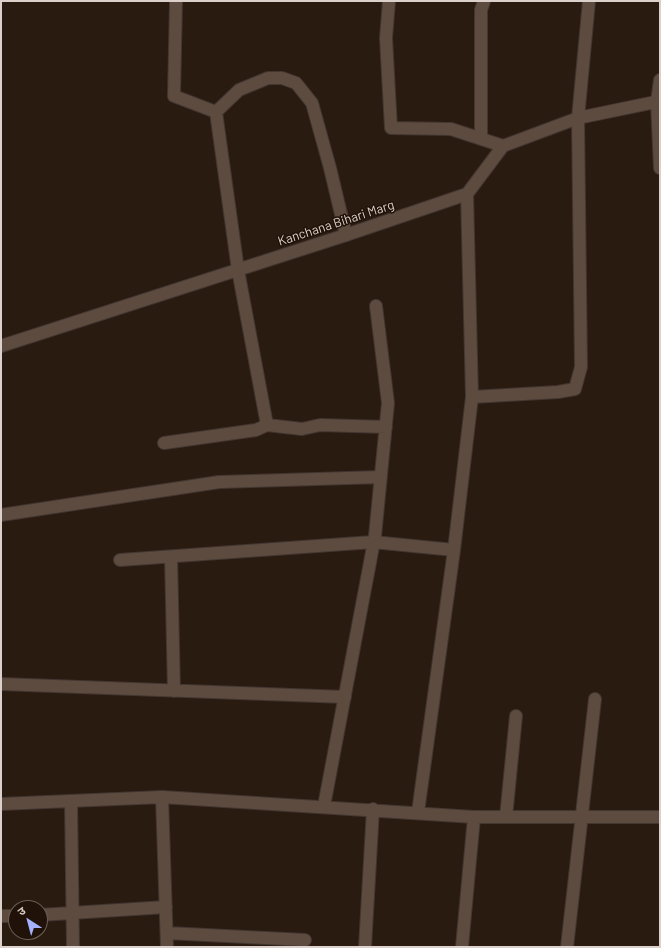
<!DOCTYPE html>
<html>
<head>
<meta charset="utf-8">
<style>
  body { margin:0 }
  #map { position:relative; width:661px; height:948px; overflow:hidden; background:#2a1b11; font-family:Barlow,"Noto Sans Devanagari",sans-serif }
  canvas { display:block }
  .frame { position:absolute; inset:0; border:2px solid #dcd1ca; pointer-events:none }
  .north { position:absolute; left:8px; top:900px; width:40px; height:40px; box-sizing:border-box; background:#201208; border:1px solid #6b5e56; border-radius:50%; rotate:324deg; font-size:11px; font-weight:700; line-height:16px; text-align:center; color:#dcd1ca }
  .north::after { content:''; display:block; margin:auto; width:14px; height:18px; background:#a5b1fc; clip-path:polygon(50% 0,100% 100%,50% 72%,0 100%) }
</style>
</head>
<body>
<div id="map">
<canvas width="661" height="948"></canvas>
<div class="frame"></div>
<div class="north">उ</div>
</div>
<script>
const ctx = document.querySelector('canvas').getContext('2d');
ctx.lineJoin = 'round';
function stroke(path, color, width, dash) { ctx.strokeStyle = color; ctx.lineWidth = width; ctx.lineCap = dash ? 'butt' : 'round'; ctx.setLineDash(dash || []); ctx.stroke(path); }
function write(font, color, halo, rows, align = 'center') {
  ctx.font = font + ' Barlow,sans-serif'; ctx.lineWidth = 3; ctx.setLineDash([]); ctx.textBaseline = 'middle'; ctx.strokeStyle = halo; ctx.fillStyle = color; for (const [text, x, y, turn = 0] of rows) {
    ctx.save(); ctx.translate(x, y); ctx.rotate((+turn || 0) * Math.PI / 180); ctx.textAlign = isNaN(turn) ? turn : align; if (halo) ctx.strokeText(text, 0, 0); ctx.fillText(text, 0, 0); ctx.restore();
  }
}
const minor = new Path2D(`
  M 176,1 L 174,96 L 216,112
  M 389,1 L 386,38 L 391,128 L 451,129 L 503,146
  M 660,80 L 657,102 L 660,168
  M 216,112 L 238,270 L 267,425
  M 216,112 L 239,90 L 268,78 L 282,78 L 296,83 L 312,103 L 330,168 L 346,235
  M 481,139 L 481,10 L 484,1
  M 472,397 L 558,392 L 575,389 L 581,367 L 578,118 L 589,1
  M 164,443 L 256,430 L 267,425 L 302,429 L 320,425 L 386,427
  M 1,515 L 219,482 L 381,477
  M 171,557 L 174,691
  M 120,560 L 373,542 L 454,550
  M 1,684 L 345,697
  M 162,797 L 167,947
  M 71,801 L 73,947
  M 1,804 L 162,797 L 474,817 L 660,817
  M 324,806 L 375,536 L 388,403 L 376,306
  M 418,812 L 454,550 L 472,397 L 467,194
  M 506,817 L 516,716
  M 40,915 L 166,907
  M 1,916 L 16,916
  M 167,933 L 305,940
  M 365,947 L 373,809
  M 462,947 L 474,817
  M 567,947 L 595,699`);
const tertiary = new Path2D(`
  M 1,346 L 346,235 L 467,194 L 503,146 L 578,118 L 660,101`);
stroke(minor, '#423631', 14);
stroke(tertiary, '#423631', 14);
stroke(minor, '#5d4b40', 12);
stroke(tertiary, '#5d4b40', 12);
write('13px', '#dcd1ca', '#201208', [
  ["Kanchana Bihari Marg",336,223,-18]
]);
</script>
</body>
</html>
